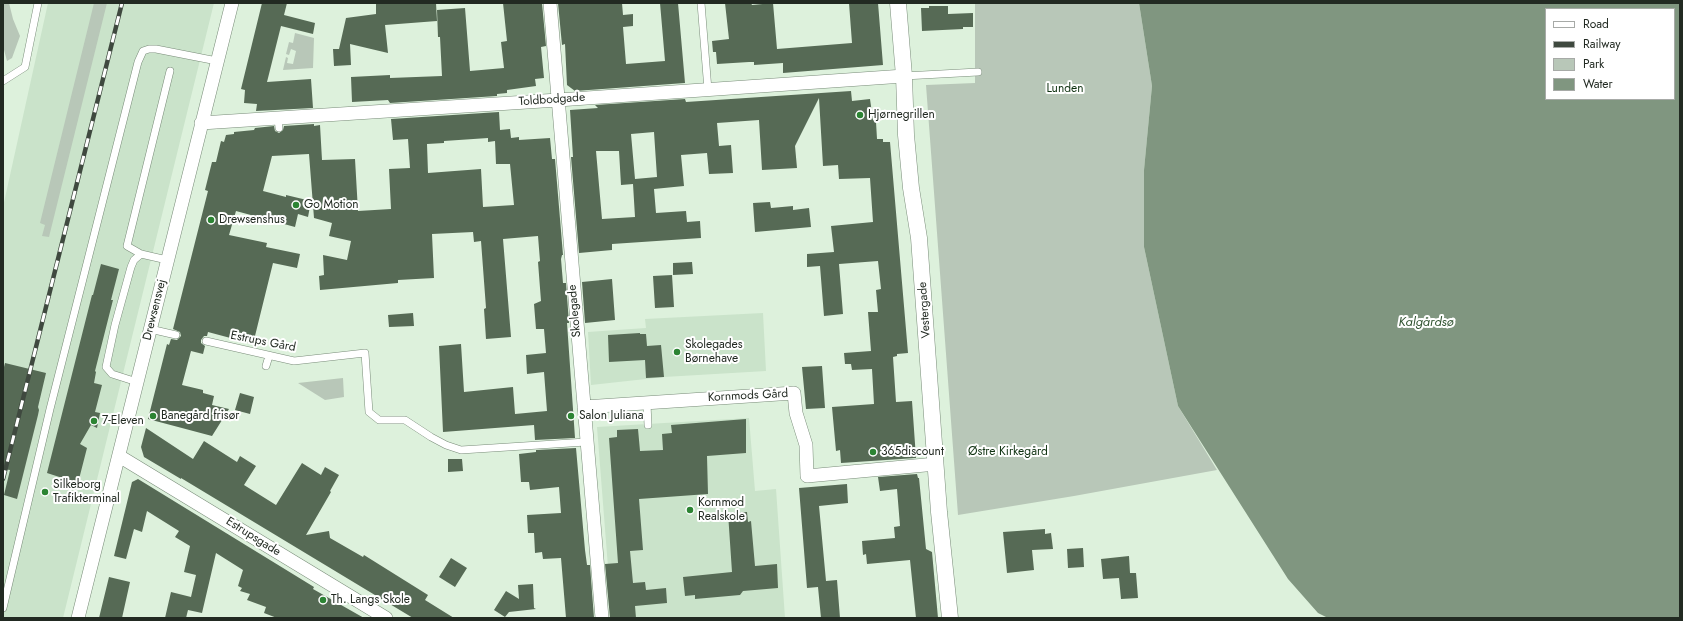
<!DOCTYPE html>
<html>
<head>
<meta charset="utf-8">
<style>
  body { margin:0 }
  #map { position:relative; width:1683px; height:621px; overflow:hidden; background:#ddf1dc; font-family:Jost,sans-serif }
  canvas { display:block }
  .frame { position:absolute; inset:0; border:4px solid #222a22; pointer-events:none }
  .legend { position:absolute; left:1545px; top:8px; width:130px; height:92px; box-sizing:border-box; background:#fff; border:1px solid #a7aaa7; margin:0; padding:5px 7px; list-style:none; font-size:12px; color:#222a22 }
  .legend li { display:flex; align-items:center; gap:8px; height:20px }
  .legend b { width:20px; border:1px solid #a7aaa7 }
</style>
</head>
<body>
<div id="map">
<canvas width="1683" height="621"></canvas>
<div class="frame"></div>
<ul class="legend">
<li><b style="height:5px;background:#fff"></b>Road</li>
<li><b style="height:5px;background:#3f493f"></b>Railway</li>
<li><b style="height:11px;background:#b8c7b8"></b>Park</li>
<li><b style="height:11px;background:#809680"></b>Water</li>
</ul>
</div>
<script>
const ctx = document.querySelector('canvas').getContext('2d');
ctx.lineJoin = 'round';
function fillPath(path, color) { ctx.fillStyle = color; ctx.fill(path, 'evenodd'); }
function stroke(path, color, width, dash) { ctx.strokeStyle = color; ctx.lineWidth = width; ctx.lineCap = dash ? 'butt' : 'round'; ctx.setLineDash(dash || []); ctx.stroke(path); }
function write(font, color, halo, rows, align = 'center') {
  ctx.font = font + ' Jost,sans-serif'; ctx.lineWidth = 4; ctx.setLineDash([]); ctx.textBaseline = 'middle'; ctx.strokeStyle = halo; ctx.fillStyle = color; for (const [text, x, y, turn = 0] of rows) {
    ctx.save(); ctx.translate(x, y); ctx.rotate((+turn || 0) * Math.PI / 180); ctx.textAlign = isNaN(turn) ? turn : align; if (halo) ctx.strokeText(text, 0, 0); ctx.fillText(text, 0, 0); ctx.restore();
  }
}
fillPath(new Path2D(`
  M 48,3 L 214,3 L 63,618 L 3,618 L 3,207 Z
  M 763,313 L 766,371 L 664,377 L 591,385 L 588,332 L 646,328 L 645,319 Z
  M 749,418 L 755,491 L 776,489 L 785,618 L 612,618 L 597,427 Z`), '#cae3ca');
fillPath(new Path2D(`
  M 3,3 L 9,3 L 13,19 L 20,36 L 12,58 L 7,61 L 3,46 Z
  M 94,3 L 107,3 L 49,237 L 42,236 L 45,225 L 40,223 Z
  M 975,3 L 1139,3 L 1152,86 L 1144,170 L 1144,247 L 1178,406 L 1217,470 L 1074,496 L 958,515 L 926,85 L 975,83 Z
  M 295,33 L 314,38 L 313,68 L 283,70 L 286,57 L 288,58 L 287,63 L 293,64 L 296,51 L 291,49 L 289,55 L 286,54 L 289,42 L 293,43 Z
  M 343,378 L 344,397 L 325,400 L 298,383 Z`), '#b8c7b8');
fillPath(new Path2D(`
  M 1139,3 L 1680,3 L 1680,618 L 1328,618 L 1318,613 L 1288,579 L 1178,406 L 1144,247 L 1144,170 L 1152,86 ZM 1546,9 L 1674,9 L 1674,99 L 1546,99 Z`), '#809680');
fillPath(new Path2D(`
  M 262,3 L 287,3 L 284,15 L 315,23 L 313,34 L 281,26 L 267,82 L 311,79 L 313,108 L 256,111 L 257,104 L 244,103 L 245,90 L 241,89 Z
  M 386,3 L 436,3 L 437,21 L 385,25 L 388,53 L 350,44 L 351,65 L 334,66 L 333,49 L 339,49 L 346,18 L 376,14 L 376,4 Z
  M 503,3 L 542,3 L 546,46 L 541,47 L 544,78 L 535,79 L 536,86 L 507,90 L 507,93 L 497,94 L 497,96 L 390,103 L 388,100 L 352,102 L 351,77 L 390,75 L 390,78 L 442,76 L 440,37 L 438,37 L 437,10 L 465,8 L 470,71 L 504,68 L 501,42 L 507,41 Z
  M 558,3 L 622,3 L 623,15 L 633,14 L 633,26 L 623,27 L 626,64 L 665,61 L 660,3 L 678,3 L 685,83 L 575,91 L 567,85 L 565,44 L 562,45 Z
  M 725,3 L 751,3 L 752,5 L 773,3 L 777,49 L 852,43 L 849,3 L 878,3 L 883,65 L 783,73 L 783,63 L 754,65 L 754,62 L 749,62 L 717,64 L 716,52 L 713,52 L 712,41 L 729,39 Z
  M 929,6 L 948,6 L 948,14 L 973,13 L 973,27 L 963,27 L 963,29 L 922,31 L 921,8 L 929,8 Z
  M 851,91 L 852,101 L 870,99 L 873,120 L 876,122 L 877,139 L 883,139 L 883,142 L 890,142 L 908,353 L 897,354 L 897,356 L 893,357 L 896,402 L 912,401 L 916,458 L 841,463 L 840,450 L 836,451 L 832,407 L 874,404 L 872,369 L 852,370 L 851,364 L 845,364 L 844,353 L 871,351 L 868,312 L 878,312 L 876,290 L 881,289 L 878,261 L 839,264 L 843,314 L 824,316 L 820,266 L 807,267 L 807,254 L 834,252 L 831,226 L 873,222 L 870,178 L 839,179 L 838,165 L 823,166 L 819,98 L 795,146 L 797,168 L 762,170 L 759,120 L 717,123 L 719,146 L 731,145 L 733,173 L 709,174 L 707,153 L 681,155 L 684,186 L 654,189 L 656,213 L 686,211 L 687,222 L 700,221 L 701,238 L 612,244 L 612,250 L 579,253 L 571,157 L 573,157 L 570,110 L 598,108 L 595,105 L 685,99 L 686,102 ZM 654,132 L 657,177 L 635,179 L 631,134 ZM 596,151 L 619,151 L 621,185 L 633,184 L 635,217 L 602,219 Z
  M 499,112 L 500,130 L 510,129 L 511,138 L 519,137 L 519,140 L 550,138 L 552,159 L 555,159 L 563,255 L 562,255 L 561,259 L 563,283 L 566,283 L 569,323 L 567,323 L 575,438 L 535,440 L 534,425 L 443,432 L 439,346 L 461,344 L 464,392 L 513,387 L 515,414 L 547,411 L 544,372 L 527,374 L 526,355 L 546,353 L 544,329 L 536,329 L 534,304 L 541,301 L 538,262 L 540,261 L 538,236 L 503,239 L 511,337 L 486,339 L 484,309 L 486,308 L 481,241 L 474,242 L 473,232 L 432,234 L 434,278 L 398,280 L 398,283 L 320,290 L 319,276 L 324,275 L 323,255 L 347,260 L 351,241 L 329,236 L 332,223 L 314,218 L 309,154 L 272,156 L 263,191 L 286,197 L 286,195 L 311,201 L 308,217 L 298,214 L 295,227 L 236,211 L 229,235 L 267,243 L 266,247 L 300,254 L 297,268 L 273,263 L 253,344 L 208,332 L 207,336 L 204,336 L 201,340 L 201,343 L 205,346 L 203,354 L 191,351 L 182,385 L 203,390 L 203,393 L 214,396 L 212,405 L 229,409 L 212,436 L 148,419 L 167,344 L 169,345 L 171,339 L 177,340 L 181,336 L 180,332 L 173,329 L 208,191 L 205,190 L 212,162 L 216,162 L 221,141 L 224,142 L 226,135 L 234,134 L 234,132 L 254,130 L 255,128 L 274,126 L 275,131 L 279,133 L 283,130 L 284,126 L 314,124 L 314,126 L 320,125 L 322,160 L 355,159 L 358,211 L 391,209 L 389,169 L 410,168 L 408,139 L 393,140 L 391,119 ZM 488,138 L 488,142 L 495,141 L 496,164 L 510,164 L 514,205 L 483,207 L 481,169 L 428,173 L 427,144 L 444,143 L 444,141 Z
  M 770,202 L 771,208 L 793,206 L 793,210 L 809,208 L 811,227 L 755,232 L 753,203 Z
  M 692,262 L 693,274 L 673,275 L 673,263 Z
  M 101,264 L 119,269 L 111,300 L 113,300 L 95,371 L 96,372 L 94,383 L 102,385 L 95,412 L 100,413 L 97,428 L 91,425 L 80,444 L 87,448 L 78,483 L 47,473 L 92,295 L 93,295 Z
  M 672,275 L 674,307 L 655,308 L 653,276 Z
  M 612,279 L 615,320 L 585,323 L 582,282 Z
  M 413,313 L 414,326 L 389,327 L 388,315 Z
  M 640,333 L 640,334 L 646,334 L 647,346 L 661,345 L 664,377 L 646,378 L 645,360 L 609,362 L 608,335 Z
  M 5,363 L 46,373 L 38,407 L 39,410 L 38,415 L 17,499 L 4,495 L 10,470 L 3,469 L 3,371 Z
  M 822,366 L 825,408 L 806,409 L 802,367 Z
  M 240,393 L 254,397 L 250,414 L 235,410 Z
  M 746,419 L 746,453 L 707,456 L 708,494 L 639,499 L 643,550 L 630,551 L 633,583 L 645,582 L 646,590 L 666,588 L 667,603 L 635,606 L 636,618 L 610,618 L 605,564 L 618,563 L 609,438 L 617,437 L 617,430 L 638,429 L 640,451 L 663,450 L 662,434 L 672,433 L 671,425 Z
  M 146,428 L 193,459 L 204,441 L 237,462 L 240,456 L 256,466 L 244,485 L 276,505 L 302,463 L 321,475 L 325,467 L 339,475 L 330,491 L 331,492 L 306,535 L 329,531 L 330,538 L 363,557 L 364,555 L 428,595 L 425,600 L 454,618 L 413,618 L 181,478 L 181,479 L 144,457 L 141,447 Z
  M 576,448 L 585,550 L 587,565 L 590,565 L 594,618 L 566,618 L 561,558 L 543,559 L 542,552 L 535,553 L 534,533 L 528,533 L 527,515 L 561,513 L 559,487 L 530,490 L 529,482 L 521,482 L 519,454 L 536,452 L 536,450 Z
  M 448,459 L 462,459 L 463,471 L 448,472 Z
  M 917,474 L 918,478 L 919,478 L 926,549 L 932,552 L 938,618 L 916,618 L 910,560 L 867,564 L 866,554 L 863,555 L 862,541 L 895,538 L 894,527 L 900,526 L 897,489 L 880,491 L 878,477 Z
  M 138,479 L 314,587 L 313,589 L 364,618 L 277,618 L 264,613 L 266,607 L 247,600 L 250,594 L 240,591 L 242,588 L 238,586 L 243,570 L 216,553 L 202,613 L 188,610 L 186,618 L 165,618 L 171,592 L 191,597 L 196,575 L 184,572 L 190,546 L 175,537 L 179,531 L 147,511 L 142,532 L 134,529 L 126,559 L 114,556 L 132,482 Z
  M 847,484 L 848,503 L 819,506 L 826,581 L 837,580 L 840,618 L 821,618 L 818,587 L 807,588 L 799,488 Z
  M 747,512 L 748,522 L 751,521 L 755,566 L 777,564 L 778,588 L 743,591 L 740,595 L 695,599 L 695,595 L 685,596 L 683,577 L 732,572 L 728,513 Z
  M 1045,529 L 1045,534 L 1051,533 L 1053,549 L 1032,550 L 1034,570 L 1007,573 L 1003,532 Z
  M 1083,548 L 1084,567 L 1068,568 L 1067,549 Z
  M 1129,556 L 1130,573 L 1136,573 L 1138,598 L 1121,599 L 1119,578 L 1103,579 L 1101,559 Z
  M 451,558 L 467,568 L 455,587 L 439,577 Z
  M 109,577 L 130,582 L 122,618 L 99,618 Z
  M 533,584 L 534,608 L 536,609 L 509,612 L 505,617 L 494,610 L 506,591 L 519,599 L 518,585 Z`), '#566a55');
const service = new Path2D(`
  M 701,3 L 708,90
  M 904,76 L 978,72
  M 3,81 L 25,67 L 38,3
  M 278,118 L 279,128
  M 167,260 L 141,254 L 127,246 L 170,71
  M 150,329 L 176,335
  M 206,341 L 294,361 L 365,353 L 369,412 L 379,420 L 405,420 L 431,437 L 446,445 L 461,450 L 586,442
  M 266,366 L 269,356
  M 137,382 L 112,374 L 106,367 L 115,325 L 131,267 L 134,260 L 141,254
  M 647,404 L 648,425
  M 3,608 L 50,409 L 138,62 L 143,51 L 149,49 L 156,49 L 217,61`);
const minor = new Path2D(`
  M 550,3 L 602,618
  M 201,123 L 558,100 L 904,76
  M 584,407 L 794,393 L 796,413 L 806,445 L 807,476 L 936,464
  M 119,456 L 386,618
  M 78,618 L 232,3`);
const tertiary = new Path2D(`
  M 898,3 L 904,76 L 906,135 L 911,188 L 919,238 L 939,512 L 950,618`);
stroke(service, '#798c79', 8);
stroke(minor, '#798c79', 14);
stroke(tertiary, '#798c79', 17);
stroke(service, '#fff', 7);
stroke(minor, '#fff', 13);
stroke(tertiary, '#fff', 16);
const rail = new Path2D(`
  M 3,479 L 122,3`);
stroke(rail, '#3f493f', 4.5);
stroke(rail, '#fff', 3, [9]);
for (const [x, y, r, color] of [
  [860,115,4,"#2c8433"],
  [296,205,4,"#2c8433"],
  [211,220,4,"#2c8433"],
  [677,352,4,"#2c8433"],
  [153,416,4,"#2c8433"],
  [571,416,4,"#2c8433"],
  [94,421,4,"#2c8433"],
  [873,452,4,"#2c8433"],
  [45,492,4,"#2c8433"],
  [690,510,4,"#2c8433"],
  [323,600,4,"#2c8433"]
]) { const dot = new Path2D(); dot.arc(x, y, r, 0, 2 * Math.PI); ctx.fillStyle = color; ctx.fill(dot); stroke(dot, '#fff', 1.5); }
write('12px', '#0f3211', '#fff', [
  ["Lunden",1065,89],
  ["Østre Kirkegård",1008,452]
]);
write('12px', '#222a22', '#fff', [
  ["Toldbodgade",552,100,-4],
  ["Drewsensvej",155,310,-76],
  ["Vestergade",925,310,-94],
  ["Skolegade",575,311,-95],
  ["Estrups Gård",263,342,11],
  ["Kornmods Gård",748,396,-3],
  ["Estrupsgade",253,537,32]
]);
write('12px', '#222a22', '#fff', [
  ["Hjørnegrillen",868,115],
  ["Go Motion",304,205],
  ["Drewsenshus",219,220],
  ["Skolegades",685,345],
  ["Børnehave",685,359],
  ["Banegård frisør",161,416],
  ["Salon Juliana",579,416],
  ["7-Eleven",102,421],
  ["365discount",881,452],
  ["Silkeborg",53,485],
  ["Trafikterminal",53,499],
  ["Kornmod",698,503],
  ["Realskole",698,517],
  ["Th. Langs Skole",331,600]
], 'left');
write('italic 13px', '#305330', '#fff', [
  ["Kalgårdsø",1426,323]
]);
</script>
</body>
</html>
